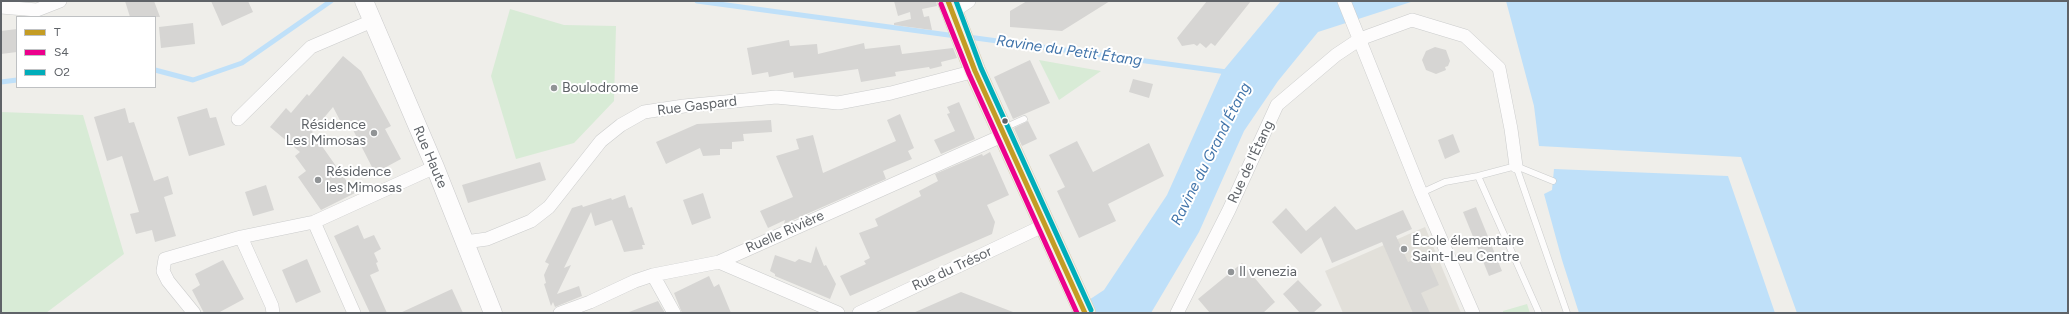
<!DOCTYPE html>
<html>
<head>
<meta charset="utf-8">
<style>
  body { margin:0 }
  #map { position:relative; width:2069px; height:314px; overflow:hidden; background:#efeeea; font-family:Figtree,sans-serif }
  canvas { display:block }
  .frame { position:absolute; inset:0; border:2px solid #5f6368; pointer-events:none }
  .legend { position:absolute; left:16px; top:16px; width:140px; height:72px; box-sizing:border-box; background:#fff; border:1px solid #bfc1c3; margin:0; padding:5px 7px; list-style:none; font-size:12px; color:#5f6368 }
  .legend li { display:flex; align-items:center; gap:8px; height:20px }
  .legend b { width:20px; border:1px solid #bfc1c3 }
</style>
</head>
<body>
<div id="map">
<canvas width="2069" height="314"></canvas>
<div class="frame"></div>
<ul class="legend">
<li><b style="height:5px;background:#c49c24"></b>T</li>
<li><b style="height:5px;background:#ec008c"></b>S4</li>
<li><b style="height:5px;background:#00adba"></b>O2</li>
</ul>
</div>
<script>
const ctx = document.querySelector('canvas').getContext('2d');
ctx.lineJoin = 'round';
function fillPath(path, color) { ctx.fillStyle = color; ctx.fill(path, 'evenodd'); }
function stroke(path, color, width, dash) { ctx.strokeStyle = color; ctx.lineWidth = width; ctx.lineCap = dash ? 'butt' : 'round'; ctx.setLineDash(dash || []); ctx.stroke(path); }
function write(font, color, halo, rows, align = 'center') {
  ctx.font = font + ' Figtree,sans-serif'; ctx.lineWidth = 4; ctx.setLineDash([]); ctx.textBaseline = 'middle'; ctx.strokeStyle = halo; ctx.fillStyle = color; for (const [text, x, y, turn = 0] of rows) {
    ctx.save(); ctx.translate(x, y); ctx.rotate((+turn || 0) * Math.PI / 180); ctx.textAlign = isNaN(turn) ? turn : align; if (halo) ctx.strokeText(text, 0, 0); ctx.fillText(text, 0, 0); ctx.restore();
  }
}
fillPath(new Path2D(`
  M 1425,227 L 1461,313 L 1343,313 L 1325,271 Z`), '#e2e0da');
fillPath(new Path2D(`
  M 510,9 L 564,25 L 616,26 L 614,101 L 574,143 L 516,159 L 491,76 Z
  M 1039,60 L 1101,71 L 1059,100 Z
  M 1,112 L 83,115 L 124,254 L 46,313 L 1,313 Z
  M 1527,304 L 1530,313 L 1503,313 L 1503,311 Z`), '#d8ebd6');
fillPath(new Path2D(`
  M 1281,1 L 1414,1 L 1318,32 L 1278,81 L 1244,131 L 1199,232 L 1151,313 L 1069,313 L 1104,290 L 1167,195 L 1222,72 Z
  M 1506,1 L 2068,1 L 2068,313 L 1797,313 L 1741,157 L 1539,146 L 1534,106 Z
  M 1554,169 L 1728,176 L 1775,313 L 1579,313 L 1562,260 L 1544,194 L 1552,190 Z`), '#bfe0f9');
stroke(new Path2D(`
  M 697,1 L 956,36
  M 968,37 L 1227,72
  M 155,70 L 193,80 L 242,63 L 331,1
  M 1,82 L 17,80`), '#bfe0f9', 5);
fillPath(new Path2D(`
  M 125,1 L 154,1 L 160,17 L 130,17 Z
  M 211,1 L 248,1 L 253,12 L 222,26 Z
  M 894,1 L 936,1 L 937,6 L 922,9 L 924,17 L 929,16 L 932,30 L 894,25 L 894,23 L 911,19 L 910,12 L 898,16 Z
  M 1027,1 L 1110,1 L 1062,31 L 1010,27 L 1010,11 Z
  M 1207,1 L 1251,1 L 1215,46 L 1211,43 L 1206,48 L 1200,43 L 1197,46 L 1194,44 L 1182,46 L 1177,38 Z
  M 193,23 L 195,44 L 161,48 L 159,27 Z
  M 17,29 L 17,52 L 1,54 L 1,31 Z
  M 789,40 L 790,46 L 817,44 L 818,54 L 864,43 L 865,49 L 900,45 L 902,54 L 953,48 L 957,58 L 941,62 L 942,66 L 930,69 L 929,67 L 895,72 L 896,76 L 861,82 L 858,69 L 794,78 L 793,72 L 769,77 L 768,72 L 752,75 L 747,48 Z
  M 1435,47 L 1446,50 L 1450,61 L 1448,66 L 1445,67 L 1446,70 L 1436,74 L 1426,70 L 1422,60 L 1426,51 Z
  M 343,56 L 361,71 L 391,126 L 385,129 L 401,159 L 375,173 L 351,126 L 345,130 L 333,107 L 312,132 L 355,193 L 321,210 L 298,177 L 306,171 L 295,156 L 300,152 L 270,127 L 286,108 L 291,113 L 307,94 L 309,96 Z
  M 1030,60 L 1050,103 L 1013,119 L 994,77 Z
  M 1133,79 L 1153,84 L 1149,98 L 1129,92 Z
  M 959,102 L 975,139 L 941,154 L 934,140 L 955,131 L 947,114 L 950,113 L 947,107 Z
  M 125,108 L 129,123 L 134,122 L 154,181 L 168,176 L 173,194 L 164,197 L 176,236 L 155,242 L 152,230 L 136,234 L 130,214 L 139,212 L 122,156 L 107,161 L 94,117 Z
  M 207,108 L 210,118 L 216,117 L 225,145 L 189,156 L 177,117 Z
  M 900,114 L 914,148 L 908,151 L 912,159 L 883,171 L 886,179 L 784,224 L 785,220 L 768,228 L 760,211 L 793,197 L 776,156 L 799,149 L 796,139 L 813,135 L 823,173 L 896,141 L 887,120 Z
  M 771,120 L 772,132 L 743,134 L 744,141 L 732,142 L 732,149 L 720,149 L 720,155 L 703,156 L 700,148 L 666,164 L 656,142 L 697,124 Z
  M 1028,121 L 1037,139 L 1022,146 L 1014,128 Z
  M 1453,134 L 1460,152 L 1445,159 L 1438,140 Z
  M 1077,141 L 1093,172 L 1149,143 L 1164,176 L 1108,204 L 1116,221 L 1079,238 L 1057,191 L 1065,187 L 1049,155 Z
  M 990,152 L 1009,195 L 987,205 L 995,222 L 992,234 L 850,296 L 840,276 L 866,264 L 864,261 L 870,258 L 859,233 L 878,226 L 875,219 L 921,196 L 919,191 L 938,181 L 935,174 L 982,154 L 983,156 Z
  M 540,162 L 546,180 L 468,203 L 462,185 Z
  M 266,185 L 274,210 L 253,216 L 245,192 Z
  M 703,193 L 711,218 L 692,225 L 683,200 Z
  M 625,195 L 629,208 L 632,207 L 636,219 L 645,245 L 642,245 L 643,249 L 624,252 L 612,220 L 595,226 L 591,212 L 564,268 L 571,265 L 557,294 L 579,286 L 582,296 L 555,307 L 553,302 L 551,306 L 544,284 L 546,283 L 544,275 L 549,264 L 545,262 L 572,208 L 582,205 L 583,207 L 611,198 L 612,200 Z
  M 1335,206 L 1356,230 L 1403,210 L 1412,229 L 1396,236 L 1408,262 L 1426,255 L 1439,285 L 1421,293 L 1430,313 L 1413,313 L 1382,242 L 1332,263 L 1321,237 L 1301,254 L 1272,222 L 1286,208 L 1306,231 Z
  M 1476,207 L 1502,271 L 1489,276 L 1463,212 Z
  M 358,225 L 364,239 L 374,235 L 381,249 L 374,253 L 378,262 L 376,263 L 379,271 L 370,275 L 387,313 L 370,313 L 334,236 Z
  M 816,246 L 824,266 L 826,265 L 836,284 L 830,299 L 775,276 L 775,274 L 770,271 L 775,255 L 795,262 L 799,259 L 811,263 Z
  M 307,259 L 321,292 L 296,303 L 282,270 Z
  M 223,260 L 244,299 L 218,313 L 204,313 L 192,290 L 200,285 L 195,274 Z
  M 1242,263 L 1275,302 L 1263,313 L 1210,313 L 1198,299 Z
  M 709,276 L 714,287 L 719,284 L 731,313 L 682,313 L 674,293 Z
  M 1298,280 L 1322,305 L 1313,313 L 1300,313 L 1283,294 Z
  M 452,289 L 463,313 L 400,313 Z
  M 961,292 L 1013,312 L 1013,313 L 913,313 Z
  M 658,301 L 665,313 L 629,313 L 629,312 Z`), '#d6d5d3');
const lane = new Path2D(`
  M 1004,128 L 1024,119
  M 1516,166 L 1553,181
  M 1478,176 L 1539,313
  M 1421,193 L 1445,182 L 1478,176 L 1516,166 L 1567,313`);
const street = new Path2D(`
  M 1344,1 L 1421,193 L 1473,313
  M 1,7 L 37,10 L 60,1
  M 951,13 L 969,1
  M 238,119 L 311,47 L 372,21
  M 314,222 L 354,313
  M 241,237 L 272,306 L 273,313
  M 465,242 L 487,239 L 531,221 L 549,207 L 601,141 L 621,125 L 644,112 L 684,106 L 776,97 L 838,103 L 891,93 L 975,71
  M 719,262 L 838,313
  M 653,275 L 674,313
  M 194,313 L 168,281 L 163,271 L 165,259 L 241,237 L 314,222 L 435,167
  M 560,313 L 590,302 L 635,281 L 653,275 L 719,262 L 1004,135
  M 859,313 L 1045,225
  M 1177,313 L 1229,210 L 1277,105 L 1336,55 L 1360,39 L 1412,20 L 1465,36 L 1499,68 L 1511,129 L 1516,166`);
const secondary = new Path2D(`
  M 364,1 L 435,167 L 493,313`);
const primary = new Path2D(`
  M 948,1 L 975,71 L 1085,313`);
stroke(lane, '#cbcccc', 7);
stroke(street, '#cbcccc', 14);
stroke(secondary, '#cacacb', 19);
stroke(primary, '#d7ceb8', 22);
stroke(lane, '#fdfcfc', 6);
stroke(street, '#fdfcfc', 13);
stroke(secondary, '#fdfcfc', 18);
stroke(primary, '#f4f2e9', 21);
stroke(new Path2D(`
  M 948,1 L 975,71 L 1085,313`), '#c49c24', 5);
stroke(new Path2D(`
  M 941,4 L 969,74 L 1077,313`), '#ec008c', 5);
stroke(new Path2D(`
  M 956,1 L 981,68 L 1091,310`), '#00adba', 5);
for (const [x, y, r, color] of [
  [554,88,4,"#919496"],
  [1005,121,3.5,"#5f6368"],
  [374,133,4,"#919496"],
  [318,180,4,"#919496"],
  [1404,249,4,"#919496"],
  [1231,272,4,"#919496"]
]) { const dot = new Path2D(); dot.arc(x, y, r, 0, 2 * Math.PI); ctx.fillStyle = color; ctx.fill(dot); stroke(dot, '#fff', 1.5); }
write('14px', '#5f6368', '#fff', [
  ["Boulodrome",562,88],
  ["Résidence",366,125,"right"],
  ["Les Mimosas",366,141,"right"],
  ["Résidence",326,172],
  ["les Mimosas",326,188],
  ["École élementaire",1412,241],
  ["Saint-Leu Centre",1412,257],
  ["Il venezia",1239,272]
], 'left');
write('14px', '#5f6368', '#fff', [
  ["Rue Gaspard",697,106,-7],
  ["Rue Haute",430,157,67],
  ["Rue de l'Étang",1251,162,-65],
  ["Ruelle Rivière",785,232,-24],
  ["Rue du Trésor",952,269,-25]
]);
write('italic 15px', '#4174aa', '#fff', [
  ["Ravine du Petit Étang",1069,51,8],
  ["Ravine du Grand Étang",1211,154,-63]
]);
</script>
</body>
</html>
